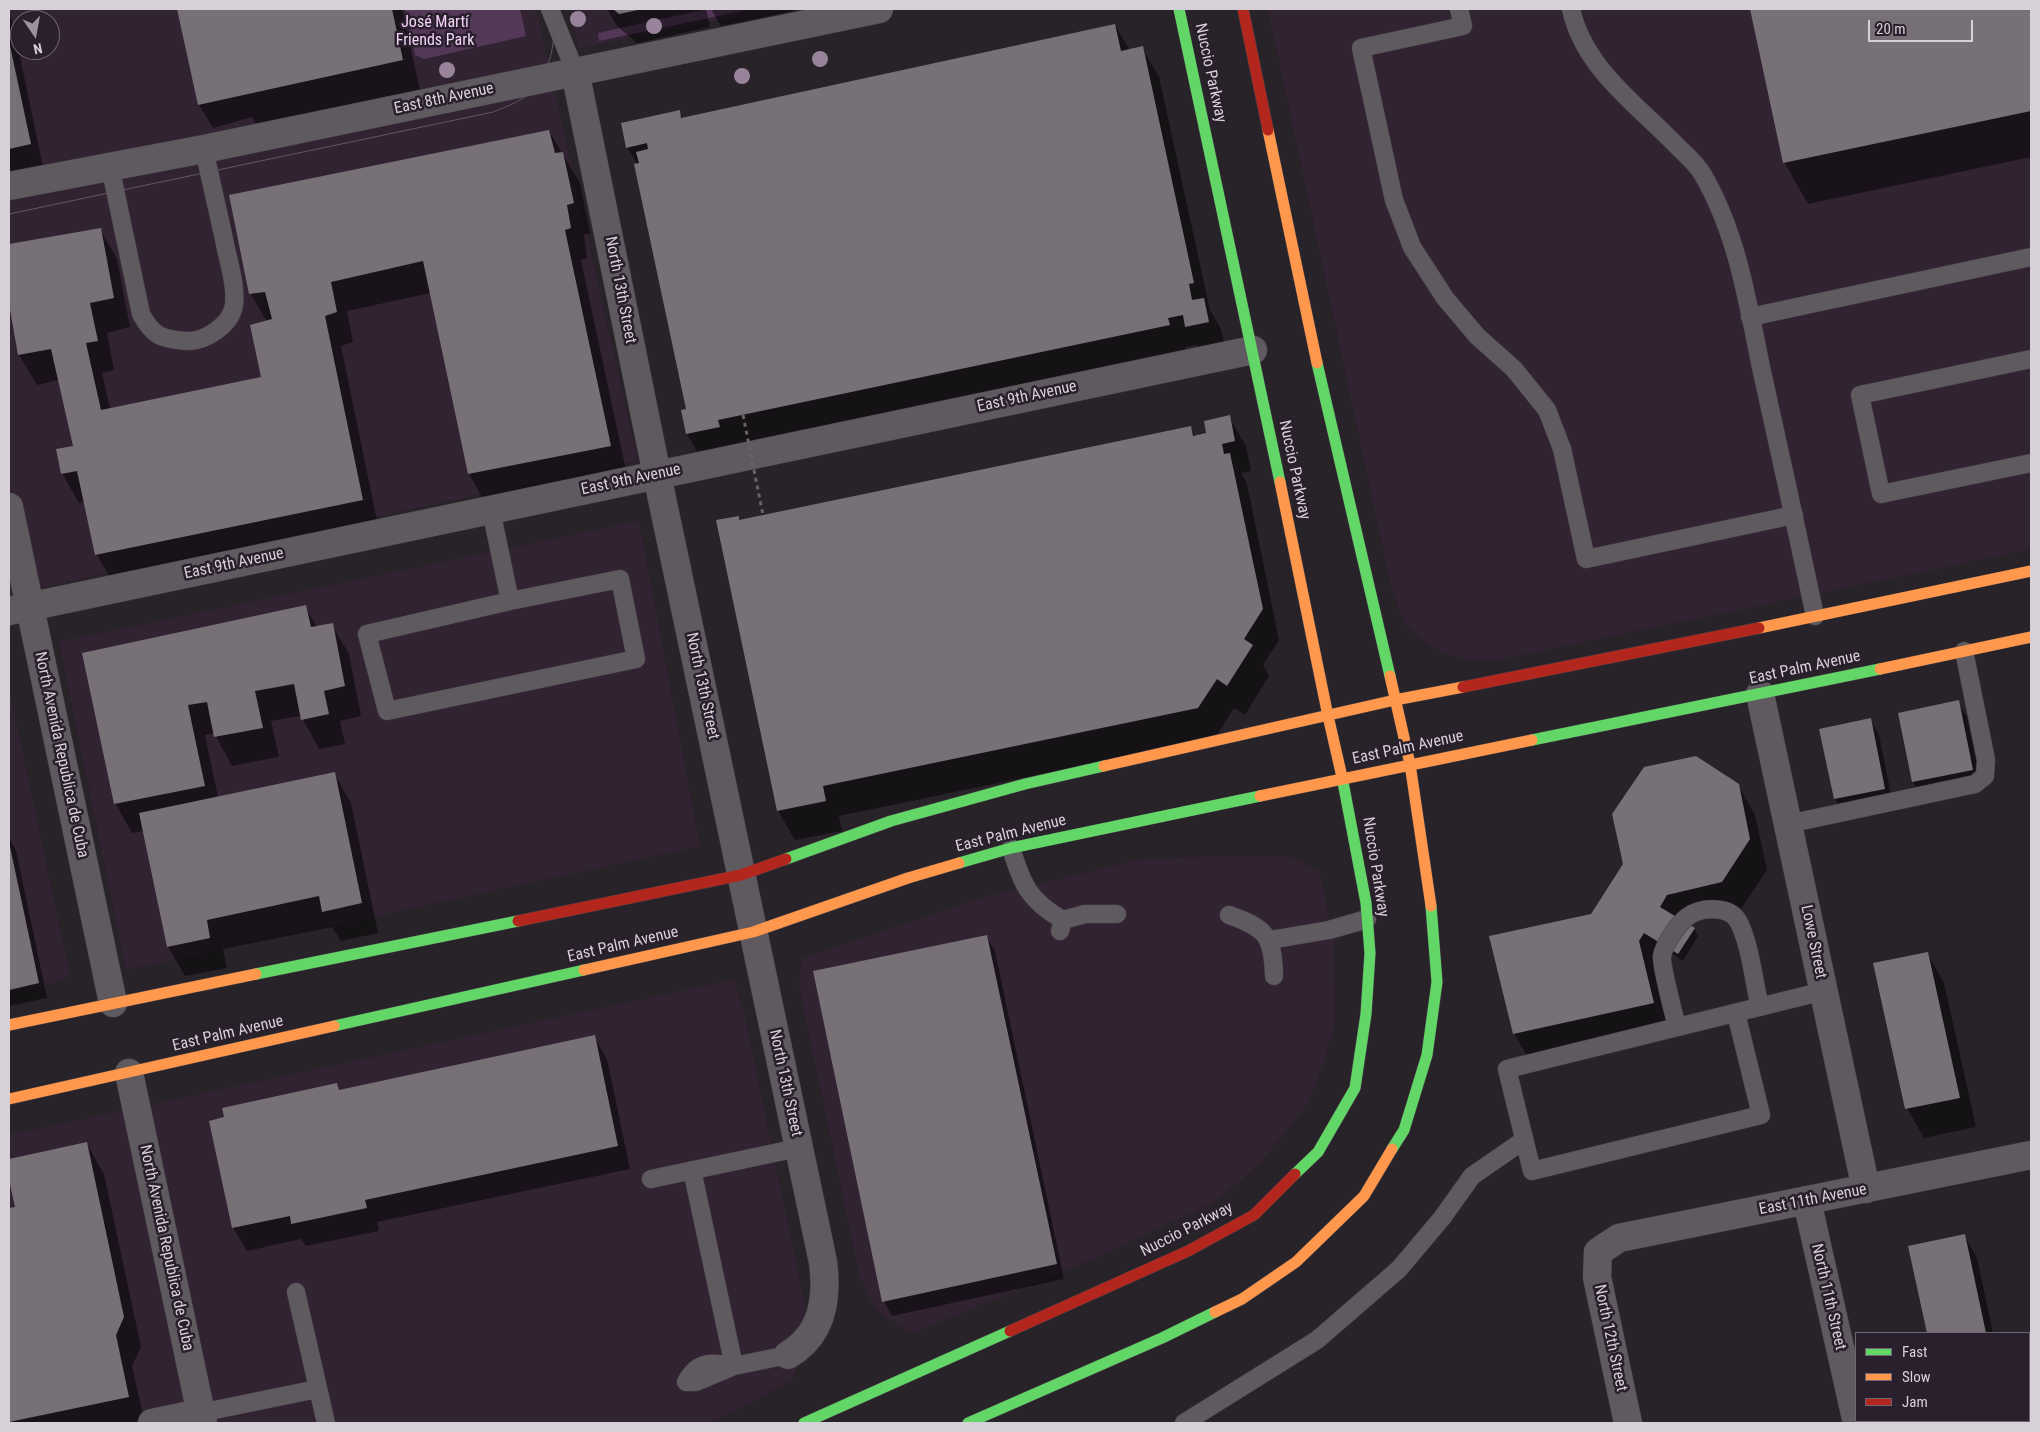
<!DOCTYPE html>
<html>
<head>
<meta charset="utf-8">
<style>
  body { margin:0 }
  #map { position:relative; width:2040px; height:1432px; overflow:hidden; background:#282229; font-family:"Roboto Condensed",sans-serif }
  canvas { display:block }
  .frame { position:absolute; inset:0; border:10px solid #d8d0d9; pointer-events:none }
  .legend { position:absolute; left:1855px; top:1332px; width:175px; height:90px; box-sizing:border-box; background:#2a1f2c; border:1px solid #706671; margin:0; padding:6px 9px; list-style:none; font-size:15px; color:#d8d0d9 }
  .legend li { display:flex; align-items:center; gap:10px; height:25px }
  .legend b { width:25px; border:1px solid #706671 }
  .north { position:absolute; left:10px; top:10px; width:50px; height:50px; box-sizing:border-box; background:#2a1f2c; border:1px solid #706671; border-radius:50%; rotate:168deg; font-size:14px; font-weight:700; line-height:20px; text-align:center; color:#d8d0d9 }
  .north::after { content:''; display:block; margin:auto; width:18px; height:22px; background:#9a939b; clip-path:polygon(50% 0,100% 100%,50% 72%,0 100%) }
  .scale { position:absolute; left:1868px; top:20px; width:105px; height:22px; box-sizing:border-box; border:2px solid #d8d0d9; border-top:0; padding-left:6px; font-size:15px; line-height:18px; white-space:nowrap; color:#d8d0d9; -webkit-text-stroke:4px #2a1f2c; paint-order:stroke }
</style>
</head>
<body>
<div id="map">
<canvas width="2040" height="1432"></canvas>
<div class="frame"></div>
<ul class="legend">
<li><b style="height:6px;background:#63d668"></b>Fast</li>
<li><b style="height:6px;background:#ff974d"></b>Slow</li>
<li><b style="height:6px;background:#b3261e"></b>Jam</li>
</ul>
<div class="north">N</div>
<div class="scale">20 m</div>
</div>
<script>
const ctx = document.querySelector('canvas').getContext('2d');
ctx.lineJoin = 'round';
function fillPath(path, color) { ctx.fillStyle = color; ctx.fill(path, 'evenodd'); }
function stroke(path, color, width, dash) { ctx.strokeStyle = color; ctx.lineWidth = width; ctx.lineCap = dash ? 'butt' : 'round'; ctx.setLineDash(dash || []); ctx.stroke(path); }
function write(font, color, halo, rows, align = 'center') {
  ctx.font = font + ' "Roboto Condensed",sans-serif'; ctx.lineWidth = 5; ctx.setLineDash([]); ctx.textBaseline = 'middle'; ctx.strokeStyle = halo; ctx.fillStyle = color; for (const [text, x, y, turn = 0] of rows) {
    ctx.save(); ctx.translate(x, y); ctx.rotate((+turn || 0) * Math.PI / 180); ctx.textAlign = isNaN(turn) ? turn : align; if (halo) ctx.strokeText(text, 0, 0); ctx.fillText(text, 0, 0); ctx.restore();
  }
}
fillPath(new Path2D(`
  M 9,9 L 536,9 L 638,461 L 9,594 ZM 20,20 L 50,20 L 50,50 L 20,50 Z
  M 570,9 L 775,9 L 579,48 Z
  M 1268,9 L 2031,9 L 2031,549 L 1497,660 L 1471,660 L 1454,656 L 1442,652 L 1423,640 L 1408,626 L 1399,609 L 1391,586 Z
  M 639,521 L 700,846 L 126,970 L 59,642 Z
  M 9,689 L 70,976 L 54,983 L 9,992 Z
  M 1197,857 L 1292,857 L 1320,872 L 1334,946 L 1335,1024 L 1323,1065 L 1306,1106 L 1263,1160 L 1237,1184 L 1210,1204 L 1096,1258 L 912,1333 L 886,1318 L 870,1300 L 860,1278 L 799,986 L 802,959 L 986,897 L 1137,860 Z
  M 733,980 L 744,1013 L 805,1306 L 794,1379 L 712,1423 L 9,1423 L 9,1135 Z`), '#322333');
fillPath(new Path2D(`
  M 405,9 L 520,9 L 526,36 L 424,59 L 415,55 Z
  M 707,9 L 751,9 L 599,41 L 598,33 Z`), '#543858');
fillPath(new Path2D(`
  M 178,9 L 402,9 L 420,90 L 256,124 L 252,117 L 213,128 L 199,105 Z
  M 607,9 L 706,9 L 710,27 L 637,43 L 617,26 Z
  M 711,9 L 803,9 L 721,26 Z
  M 1752,9 L 2031,9 L 2031,157 L 1808,204 L 1784,162 Z
  M 9,15 L 13,23 L 43,167 L 9,174 Z
  M 1115,25 L 1130,51 L 1142,48 L 1159,77 L 1210,310 L 1221,329 L 1226,352 L 1204,356 L 1197,345 L 1185,347 L 1186,355 L 704,464 L 687,434 L 682,411 L 688,410 L 638,165 L 627,147 L 679,111 L 683,119 Z
  M 549,131 L 580,183 L 590,233 L 584,235 L 587,258 L 581,260 L 627,475 L 486,504 L 469,474 L 431,293 L 347,311 L 353,342 L 341,346 L 379,530 L 114,584 L 97,555 L 85,502 L 79,503 L 62,473 L 74,447 L 59,380 L 37,385 L 19,355 L 9,297 L 9,245 L 100,229 L 117,259 L 130,327 L 107,333 L 114,370 L 102,373 L 110,409 L 262,378 L 267,322 L 251,294 L 230,196 Z
  M 1229,417 L 1246,446 L 1251,471 L 1241,473 L 1247,484 L 1279,640 L 1263,665 L 1269,676 L 1245,715 L 1234,708 L 1215,738 L 839,816 L 842,831 L 795,840 L 778,811 L 738,517 L 740,521 L 1190,427 L 1196,437 L 1208,434 Z
  M 305,607 L 317,627 L 332,625 L 349,654 L 361,716 L 340,721 L 345,744 L 319,749 L 301,716 L 271,721 L 279,757 L 232,766 L 214,733 L 205,735 L 218,797 L 334,773 L 351,803 L 378,933 L 341,941 L 332,927 L 223,949 L 227,968 L 185,976 L 168,947 L 144,831 L 132,833 L 115,803 L 83,654 Z
  M 1958,702 L 1967,717 L 1981,785 L 1922,797 L 1913,782 L 1899,714 Z
  M 1870,720 L 1879,735 L 1893,804 L 1844,814 L 1835,799 Z
  M 1738,785 L 1755,815 L 1767,870 L 1739,912 L 1686,924 L 1694,929 L 1698,936 L 1683,961 L 1668,951 L 1670,1033 L 1531,1063 L 1514,1033 L 1592,915 Z
  M 9,838 L 16,850 L 47,998 L 9,1006 Z
  M 986,936 L 995,951 L 1064,1279 L 892,1316 L 884,1301 Z
  M 1927,953 L 1944,983 L 1976,1127 L 1924,1138 L 1907,1108 Z
  M 594,1037 L 607,1059 L 630,1169 L 377,1222 L 379,1231 L 306,1246 L 301,1239 L 247,1251 L 233,1228 L 211,1122 L 337,1085 L 340,1091 Z
  M 87,1144 L 104,1174 L 141,1347 L 132,1366 L 145,1423 L 9,1423 L 9,1210 L 16,1208 L 9,1174 L 9,1160 Z
  M 1964,1235 L 1977,1258 L 1993,1333 L 1928,1333 L 1910,1246 Z`), '#0007');
fillPath(new Path2D(`
  M 177,9 L 392,9 L 403,60 L 198,105 Z
  M 613,9 L 638,9 L 638,10 L 619,14 Z
  M 1750,9 L 2031,9 L 2031,111 L 1783,163 Z
  M 1115,24 L 1121,51 L 1143,46 L 1194,283 L 1189,284 L 1192,300 L 1204,298 L 1209,322 L 1185,327 L 1183,315 L 1168,318 L 1170,325 L 718,420 L 720,427 L 686,434 L 681,410 L 686,409 L 634,164 L 639,163 L 636,152 L 648,149 L 647,143 L 626,148 L 621,123 L 680,110 L 681,118 Z
  M 9,41 L 31,144 L 9,149 Z
  M 549,130 L 555,153 L 563,152 L 574,203 L 567,205 L 571,228 L 565,230 L 611,446 L 468,474 L 423,261 L 331,282 L 337,312 L 325,316 L 363,500 L 95,555 L 77,471 L 61,474 L 56,449 L 73,446 L 51,349 L 18,355 L 9,304 L 9,244 L 101,228 L 114,298 L 90,303 L 98,341 L 86,343 L 101,410 L 261,377 L 250,325 L 272,319 L 265,292 L 249,294 L 229,195 Z
  M 1230,415 L 1235,441 L 1222,444 L 1224,454 L 1230,453 L 1263,609 L 1244,639 L 1253,645 L 1227,686 L 1217,679 L 1198,708 L 823,786 L 826,801 L 777,811 L 716,520 L 739,516 L 739,520 L 1191,426 L 1193,436 L 1206,433 L 1204,421 Z
  M 306,605 L 311,627 L 333,623 L 345,686 L 324,691 L 329,714 L 301,720 L 294,684 L 255,691 L 263,728 L 214,737 L 207,702 L 188,705 L 205,786 L 114,804 L 82,653 Z
  M 1959,700 L 1973,770 L 1912,782 L 1898,713 Z
  M 1871,718 L 1885,789 L 1834,799 L 1819,729 Z
  M 1696,756 L 1739,784 L 1750,839 L 1722,882 L 1667,895 L 1660,907 L 1695,928 L 1678,954 L 1644,933 L 1639,941 L 1654,1003 L 1513,1034 L 1489,936 L 1591,914 L 1623,864 L 1612,814 L 1644,767 Z
  M 335,772 L 362,903 L 322,912 L 319,896 L 207,920 L 210,938 L 167,947 L 139,813 Z
  M 9,842 L 39,983 L 9,990 Z
  M 987,935 L 1057,1264 L 882,1302 L 813,971 Z
  M 1928,952 L 1960,1098 L 1905,1109 L 1873,963 Z
  M 595,1035 L 618,1146 L 365,1200 L 367,1208 L 291,1224 L 290,1216 L 232,1228 L 209,1121 L 224,1117 L 222,1108 L 337,1083 L 339,1090 Z
  M 87,1142 L 124,1317 L 116,1335 L 129,1397 L 9,1422 L 9,1208 L 15,1207 L 9,1180 L 9,1159 Z
  M 1965,1234 L 1986,1333 L 1927,1333 L 1908,1246 Z`), '#777177');
const lane = new Path2D(`
  M 550,9 L 575,71
  M 1459,9 L 1463,26 L 1361,48 L 1394,200 L 1412,247 L 1445,298 L 1477,336 L 1514,369 L 1547,410 L 1562,449 L 1586,559 L 1794,515
  M 1571,9 C 1584,69 1638,105 1678,147 C 1686,155 1697,164 1703,175 C 1738,235 1748,305 1762,372 C 1780,453 1798,535 1815,616
  M 110,166 L 141,314 C 153,336 161,339 186,341 C 205,342 231,325 234,305 C 236,287 230,267 226,249 C 219,215 211,182 204,149
  M 1750,317 L 2031,257
  M 2031,359 L 1860,395 L 1881,494 L 2031,463
  M 491,510 L 510,601
  M 620,579 L 636,659 L 387,711 L 367,634 L 510,601 Z
  M 1788,824 L 1975,784 L 1985,776 L 1986,760 L 1964,651
  M 1011,848 C 1022,884 1029,901 1063,920
  M 1229,915 C 1266,928 1273,936 1274,976
  M 1060,931 L 1063,920 L 1085,914 L 1117,914
  M 1270,940 L 1329,930 L 1367,919
  M 1736,1013 L 1761,1115 L 1532,1171 L 1507,1069 L 1824,991
  M 1677,1027 C 1674,1014 1661,967 1662,956 C 1664,945 1677,925 1687,917 C 1700,907 1729,905 1738,921 C 1750,942 1754,983 1760,1007
  M 692,1170 L 734,1366
  M 651,1179 L 798,1148
  M 296,1292 L 326,1423
  M 734,1366 C 713,1362 698,1360 686,1382 L 696,1382 L 734,1366 L 788,1355
  M 200,1413 L 317,1389
  M 1184,1423 L 1317,1340 L 1399,1269 L 1442,1218 L 1472,1176 L 1524,1140`);
const street = new Path2D(`
  M 575,71 L 657,475 L 823,1262 C 828,1300 822,1335 788,1355
  M 9,186 L 204,149 L 879,9
  M 9,507 L 113,1003
  M 9,611 L 1253,350
  M 1760,694 L 1866,1189
  M 129,1073 L 203,1423
  M 1807,1201 L 1857,1423
  M 152,1423 L 200,1413
  M 1628,1423 L 1597,1277 L 1598,1252 L 1619,1238 L 2031,1155`);
const fast = new Path2D(`
  M 1179,9 L 1280,482
  M 1317,363 L 1390,676
  M 1532,740 L 1880,669
  M 786,859 L 891,821 L 1025,784 L 1104,766
  M 959,863 L 1011,848 L 1260,796
  M 256,974 L 518,921
  M 334,1026 L 584,970
  M 1392,1149 L 1404,1130 L 1427,1055 L 1437,982 L 1431,906
  M 1295,1174 L 1318,1152 L 1355,1088 L 1366,1014 L 1370,953 L 1366,903 L 1342,777
  M 804,1423 L 1010,1331
  M 968,1423 L 1162,1338 L 1215,1312`);
const slow = new Path2D(`
  M 1268,130 L 1317,363
  M 1280,482 L 1328,716 L 1342,777
  M 1759,628 L 2031,571
  M 1880,669 L 2031,637
  M 1390,676 L 1410,764 L 1431,906
  M 1104,766 L 1395,700 L 1463,687
  M 1260,796 L 1532,740
  M 584,970 L 753,932 L 908,878 L 959,863
  M 9,1025 L 256,974
  M 9,1099 L 334,1026
  M 1215,1312 L 1242,1299 L 1296,1262 L 1364,1196 L 1392,1149`);
const jam = new Path2D(`
  M 1243,9 L 1268,130
  M 1463,687 L 1759,628
  M 518,921 L 741,875 L 786,859
  M 1010,1331 L 1188,1251 L 1254,1215 L 1295,1174`);
stroke(lane, '#453f45', 19);
stroke(street, '#453f45', 29);
stroke(fast, '#453f45', 12);
stroke(slow, '#453f45', 12);
stroke(jam, '#453f45', 12);
stroke(lane, '#5e5a5f', 18);
stroke(street, '#5e5a5f', 28);
stroke(fast, '#63d668', 11);
stroke(slow, '#ff974d', 11);
stroke(jam, '#b3261e', 11);
stroke(new Path2D(`
  M 9,214 L 493,112 C 505,107 518,103 528,94 C 552,72 557,40 552,9`), '#5e595f', 1);
stroke(new Path2D(`
  M 743,415 L 763,515`), '#666266', 3, [4, 4]);
ctx.fillStyle = '#98839a';
for (const [x, y] of [
  [578,19],
  [654,26],
  [820,59],
  [447,70],
  [742,76]
]) { ctx.beginPath(); ctx.arc(x, y, 8, 0, 2 * Math.PI); ctx.fill(); }
write('16px', '#f3d3f7', '#2a1f2c', [
  ["José Martí",435,23],
  ["Friends Park",435,41]
]);
write('16px', '#d8d0d9', '#2a1f2c', [
  ["Nuccio Parkway",1210,73,78],
  ["East 8th Avenue",444,99,-12],
  ["North 13th Street",620,290,79],
  ["East 9th Avenue",1027,397,-12],
  ["Nuccio Parkway",1294,470,78],
  ["East 9th Avenue",631,480,-12],
  ["East 9th Avenue",234,564,-12],
  ["East Palm Avenue",1805,668,-12],
  ["North 13th Street",702,686,78],
  ["East Palm Avenue",1408,748,-12],
  ["North Avenida Republica de Cuba",61,755,78],
  ["East Palm Avenue",1011,834,-14],
  ["Nuccio Parkway",1375,867,81],
  ["Lowe Street",1813,942,78],
  ["East Palm Avenue",623,945,-13],
  ["East Palm Avenue",228,1034,-13],
  ["North 13th Street",785,1083,78],
  ["East 11th Avenue",1813,1200,-11],
  ["Nuccio Parkway",1187,1230,-27],
  ["North Avenida Republica de Cuba",166,1248,78],
  ["North 11th Street",1828,1297,77],
  ["North 12th Street",1610,1338,78]
]);
</script>
</body>
</html>
